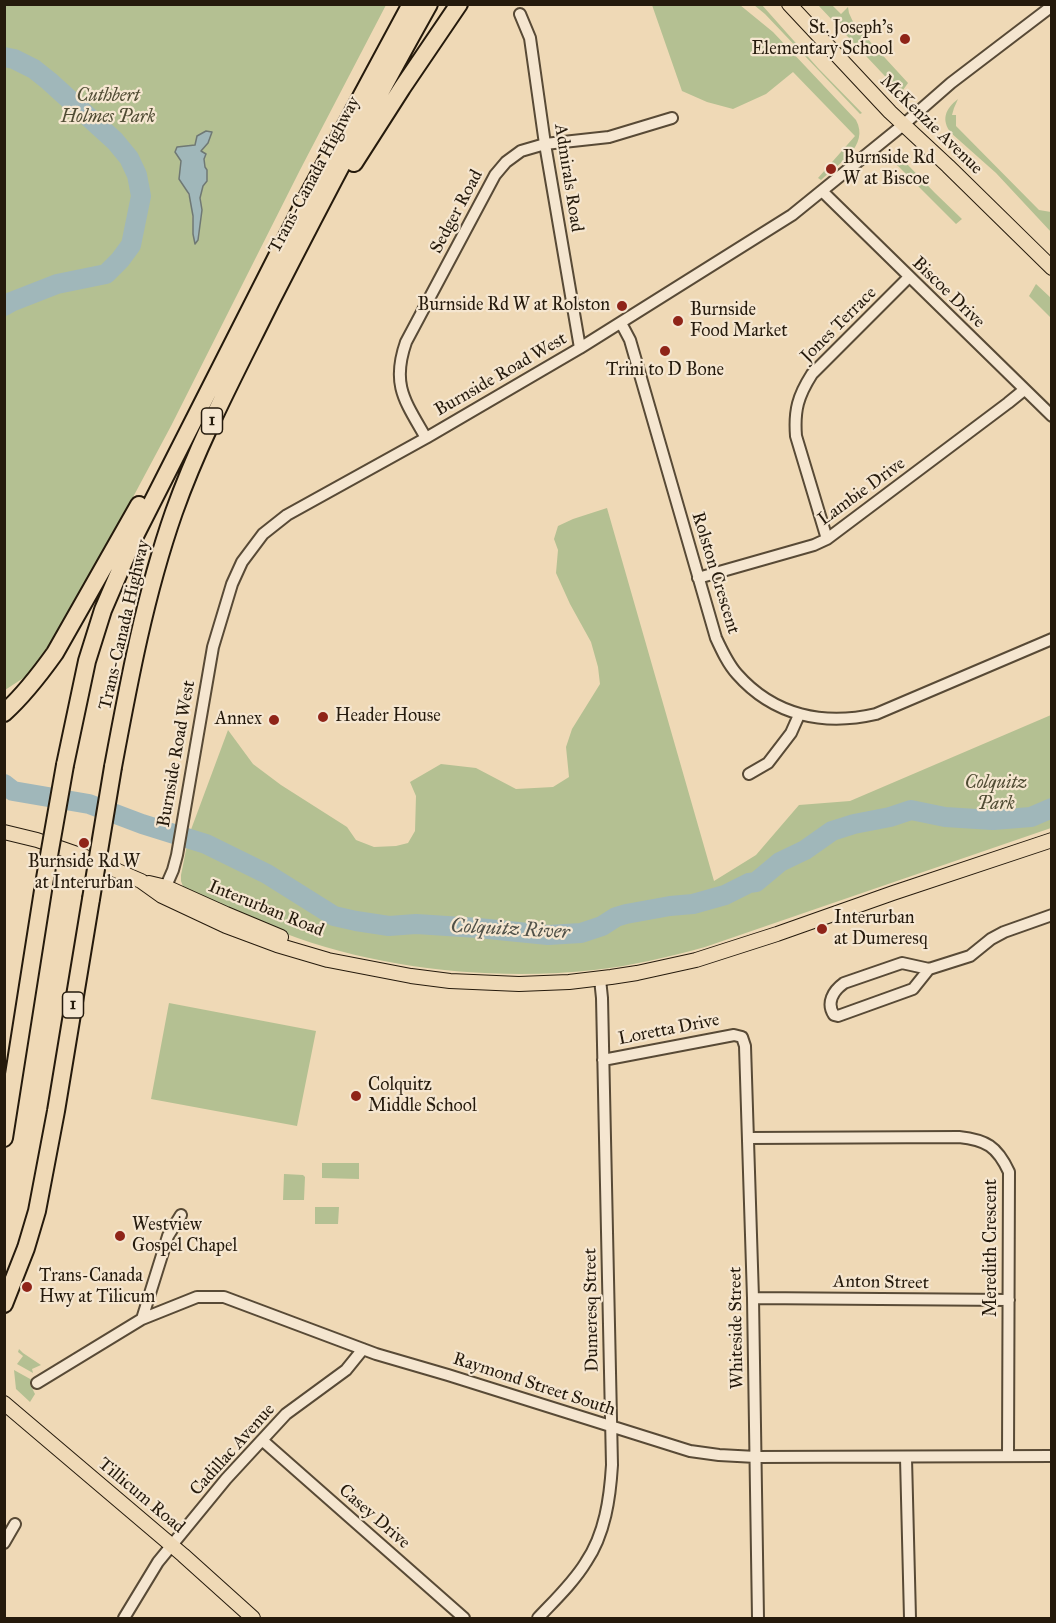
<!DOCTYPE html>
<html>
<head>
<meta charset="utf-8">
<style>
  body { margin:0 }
  #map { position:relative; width:1056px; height:1623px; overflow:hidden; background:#efd9b6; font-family:"IM FELL Great Primer",serif }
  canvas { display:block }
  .frame { position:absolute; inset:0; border:6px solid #251a0c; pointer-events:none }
</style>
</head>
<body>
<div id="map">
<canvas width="1056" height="1623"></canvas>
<div class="frame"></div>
</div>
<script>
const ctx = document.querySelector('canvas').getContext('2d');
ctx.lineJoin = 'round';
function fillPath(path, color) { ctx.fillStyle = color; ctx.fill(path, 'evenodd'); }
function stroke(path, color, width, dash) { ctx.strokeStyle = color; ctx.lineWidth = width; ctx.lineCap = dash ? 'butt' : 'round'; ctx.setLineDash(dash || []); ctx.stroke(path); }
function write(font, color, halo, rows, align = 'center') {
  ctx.font = font + ' "IM FELL Great Primer",serif'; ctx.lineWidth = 4.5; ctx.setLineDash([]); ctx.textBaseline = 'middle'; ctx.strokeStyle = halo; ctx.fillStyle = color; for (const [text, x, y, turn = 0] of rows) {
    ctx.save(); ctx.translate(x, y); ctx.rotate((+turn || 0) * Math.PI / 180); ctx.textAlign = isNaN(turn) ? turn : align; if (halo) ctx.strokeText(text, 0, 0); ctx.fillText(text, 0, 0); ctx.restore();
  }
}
fillPath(new Path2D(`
  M 4,5 L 386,5 L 300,170 L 171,426 L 116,529 L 57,633 L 28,675 L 5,690 ZM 202,152 L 206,154 L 204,159 L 203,186 L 200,198 L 202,210 L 198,240 L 193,234 C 193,218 193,200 184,186 Z
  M 652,5 L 740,5 L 773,32 L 856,120 C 870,146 838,164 821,180 L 818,178 L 855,136 L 793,72 L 766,94 L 733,109 L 707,102 L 682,91 Z
  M 754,5 L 762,5 L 818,68 L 862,113 L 860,114 L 765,14 Z
  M 818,5 L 832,5 L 841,14 L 848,7 L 849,13 L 854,24 L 908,83 L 903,90 L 898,90 Z
  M 958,99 L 954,108 L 952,115 L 956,115 L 956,126 L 1039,210 L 1051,212 L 1051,232 L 996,173 L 951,133 C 941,120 945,109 958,99 Z
  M 891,159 L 900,159 L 906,163 L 935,193 L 962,219 L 956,224 Z
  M 1036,284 L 1051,298 L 1051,318 L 1029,296 Z
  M 607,508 L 714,881 L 756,855 L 799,805 L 850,801 L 1051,715 L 1051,828 L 705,947 C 669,957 631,966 594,970 C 494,981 378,969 284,933 C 250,920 217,903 184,889 L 181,881 L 181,875 L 189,835 L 228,730 L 253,764 L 281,785 L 347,827 L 356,840 L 374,847 L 396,846 L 408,843 L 415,831 L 416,796 L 410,782 L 441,764 L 476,768 L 516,789 L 553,787 L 569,777 L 566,747 L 572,729 L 600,684 L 598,667 L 591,642 L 570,604 L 556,573 L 558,550 L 554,539 L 558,526 L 573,519 Z
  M 169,1003 L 316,1031 L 297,1126 L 151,1099 Z
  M 322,1163 L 359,1163 L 359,1179 L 322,1178 Z
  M 284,1174 L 303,1175 L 305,1177 L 304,1200 L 283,1200 Z
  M 315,1207 L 339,1207 L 338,1224 L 315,1224 Z
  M 19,1349 L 23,1353 L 41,1365 L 32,1369 L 33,1373 L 17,1364 L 23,1356 L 18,1352 Z
  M 14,1370 L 32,1380 L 30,1384 L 35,1394 L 30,1402 L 16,1389 Z`), '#b4c092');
const water = new Path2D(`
  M 206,131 L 212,132 L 208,143 L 201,151 L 206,154 L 204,159 L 205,167 L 207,170 L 207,181 L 203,186 L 200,198 L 202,210 L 198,240 L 195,244 L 193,234 L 193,216 L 189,194 L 179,179 L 181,161 L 175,152 L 177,147 L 195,145 L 197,136 Z`);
fillPath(water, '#a0b7ba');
stroke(water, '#6f7874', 1.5);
stroke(new Path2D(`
  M 4,57 L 14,59 L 34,69 L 49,81 L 115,141 L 129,158 L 137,175 L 141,196 L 131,245 L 120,260 L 106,274 L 57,284 L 11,302 L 4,306
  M 4,784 L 13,791 L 89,804 L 142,824 L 206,844 L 267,874 L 334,916 L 356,921 L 389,926 L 416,924 L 478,928 L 548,935 L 581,933 L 602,926 L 616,917 L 626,914 L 670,906 L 693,904 L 725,895 L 749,883 L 756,882 L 780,862 L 805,850 L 832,831 L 854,824 L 890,817 L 911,810 L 945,817 L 993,820 L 1031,817 L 1052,808`), '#a0b7ba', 20);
const minor = new Path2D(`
  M 520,14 L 530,38 L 545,144 L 580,348
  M 823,192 L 1052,416
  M 621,323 L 630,340 L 716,638 C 722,651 728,664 737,674 C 774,716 824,726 876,714 L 1052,639
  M 426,438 C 405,401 391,385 406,342 L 495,175 L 506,162 L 521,151 L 545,144 L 609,137 L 672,118
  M 827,539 L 796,436 C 794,410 798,396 812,374 L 909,277
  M 698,578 L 814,545 L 827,539 L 1008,403 L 1024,390
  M 749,774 L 768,763 L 791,733 L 799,715
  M 163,893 L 173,870 L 177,855 L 213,647 L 232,584 L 242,562 L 263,534 L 287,515 L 426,438 L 580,348 L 792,215 L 903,125 L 951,83 L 1052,6
  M 929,969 L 913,989 L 838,1016 L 834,1015 C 826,1003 833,991 844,983 L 902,963 L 929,969 L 970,956 L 991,939 L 1004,932 L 1052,915
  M 603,1060 L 734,1035 L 742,1037 L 745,1046 L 753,1298 L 758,1618
  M 748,1138 L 959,1137 C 986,1140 997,1146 1009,1172 L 1008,1456
  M 753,1298 L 1009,1300
  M 142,1319 L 168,1236 L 181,1215
  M 37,1383 L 142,1319 L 197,1297 L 224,1297 L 376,1354 L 448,1375 L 690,1451 L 719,1455 L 756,1457 L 1052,1456
  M 262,1440 L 464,1618
  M 906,1458 L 910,1618
  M 4,1543 L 15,1524
  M 124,1618 L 158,1562 L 226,1479 L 286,1414 L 346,1370 L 363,1349
  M 538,1618 C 554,1601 574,1582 586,1562 C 605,1534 610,1498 612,1465 L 602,998 L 600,979`);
const major = new Path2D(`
  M 789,4 L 890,112 L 948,166 L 1052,268
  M 4,832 L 37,840 L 83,856 L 141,881 L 162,896 L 226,926 L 277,945 L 328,960 L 411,976 L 450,981 L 519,984 L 569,982 L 611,977 L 637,973 L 696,960 L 777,934 L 893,893 L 1052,840
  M 149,883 L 166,887 L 226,914 L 281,937
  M 4,1403 L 183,1555 L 253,1618`);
const highway = new Path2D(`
  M 354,163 L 402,88 L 459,4
  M 4,713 C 24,695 40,674 55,653 L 139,505
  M 65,765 L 87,661 L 103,610 L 134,538 L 305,201 L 411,4
  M 113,767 C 129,681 145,595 174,512 C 200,439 237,370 271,301 C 322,201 374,102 429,4
  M 4,1138 L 44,884
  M 4,1304 L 26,1248 L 37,1211 L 56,1111 L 91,899`);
stroke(minor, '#584a36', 14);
stroke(major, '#251a0c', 16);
stroke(highway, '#251a0c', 20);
stroke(minor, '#f5e6d0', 10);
stroke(major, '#efd9b6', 14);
stroke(highway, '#efd9b6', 16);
const highwayBridge = new Path2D(`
  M 44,884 L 65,765
  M 91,899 L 113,767`);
stroke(highwayBridge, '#251a0c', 20, []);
stroke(highwayBridge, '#efd9b6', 16);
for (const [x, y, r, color] of [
  [905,39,6,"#8f2418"],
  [831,169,6,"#8f2418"],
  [622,306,6,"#8f2418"],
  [678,321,6,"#8f2418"],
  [665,351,6,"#8f2418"],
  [323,717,6,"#8f2418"],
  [274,720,6,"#8f2418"],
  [84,843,6,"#8f2418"],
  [822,929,6,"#8f2418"],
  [356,1096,6,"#8f2418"],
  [120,1236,6,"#8f2418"],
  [27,1287,6,"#8f2418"]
]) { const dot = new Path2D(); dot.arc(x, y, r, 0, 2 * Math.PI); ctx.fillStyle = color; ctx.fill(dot); stroke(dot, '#f5e6d0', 2); }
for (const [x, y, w] of [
  [212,421,21],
  [73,1005,21]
]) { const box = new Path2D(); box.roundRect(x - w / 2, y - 13, w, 26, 4.5); ctx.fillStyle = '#f5e6d0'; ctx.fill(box); stroke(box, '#251a0c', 1.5); }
write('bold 16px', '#251a0c', null, [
  ["1",212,421],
  ["1",73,1005]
]);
write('18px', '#251a0c', '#f5e6d0', [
  ["St. Joseph's",893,29,"right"],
  ["Elementary School",893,50,"right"],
  ["Burnside Rd",843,159],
  ["W at Biscoe",843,180],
  ["Burnside Rd W at Rolston",610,306,"right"],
  ["Burnside",690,311],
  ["Food Market",690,332],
  ["Trini to D Bone",665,371,"center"],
  ["Header House",335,717],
  ["Annex",262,720,"right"],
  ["Burnside Rd W",84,863,"center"],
  ["at Interurban",84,884,"center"],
  ["Interurban",834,919],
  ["at Dumeresq",834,940],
  ["Colquitz",368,1086],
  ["Middle School",368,1107],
  ["Westview",132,1226],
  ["Gospel Chapel",132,1247],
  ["Trans-Canada",39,1277],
  ["Hwy at Tilicum",39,1298]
], 'left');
write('italic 18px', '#504c34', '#f5e6d0', [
  ["Cuthbert",108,97],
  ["Holmes Park",108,118],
  ["Colquitz",996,784],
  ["Park",996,805]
]);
write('18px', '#251a0c', '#f5e6d0', [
  ["McKenzie Avenue",931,125,44],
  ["Trans-Canada Highway",315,175,-62],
  ["Admirals Road",568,178,81],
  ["Sedger Road",457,212,-62],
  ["Biscoe Drive",948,293,44],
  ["Jones Terrace",839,325,-45],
  ["Burnside Road West",501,375,-30],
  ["Lambie Drive",862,492,-36],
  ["Rolston Crescent",715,573,73],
  ["Trans-Canada Highway",125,625,-77],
  ["Burnside Road West",177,754,-80],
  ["Interurban Road",266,909,22],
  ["Loretta Drive",669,1030,-11],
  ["Meredith Crescent",992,1248,-90],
  ["Anton Street",881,1283,1],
  ["Dumeresq Street",592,1310,-91],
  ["Whiteside Street",737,1328,-91],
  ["Raymond Street South",534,1385,18],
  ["Cadillac Avenue",233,1450,-48],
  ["Tillicum Road",141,1496,40],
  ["Casey Drive",374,1517,41]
]);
write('italic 20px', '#505149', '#f5e6d0', [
  ["Colquitz River",510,930,3]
]);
</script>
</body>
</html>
